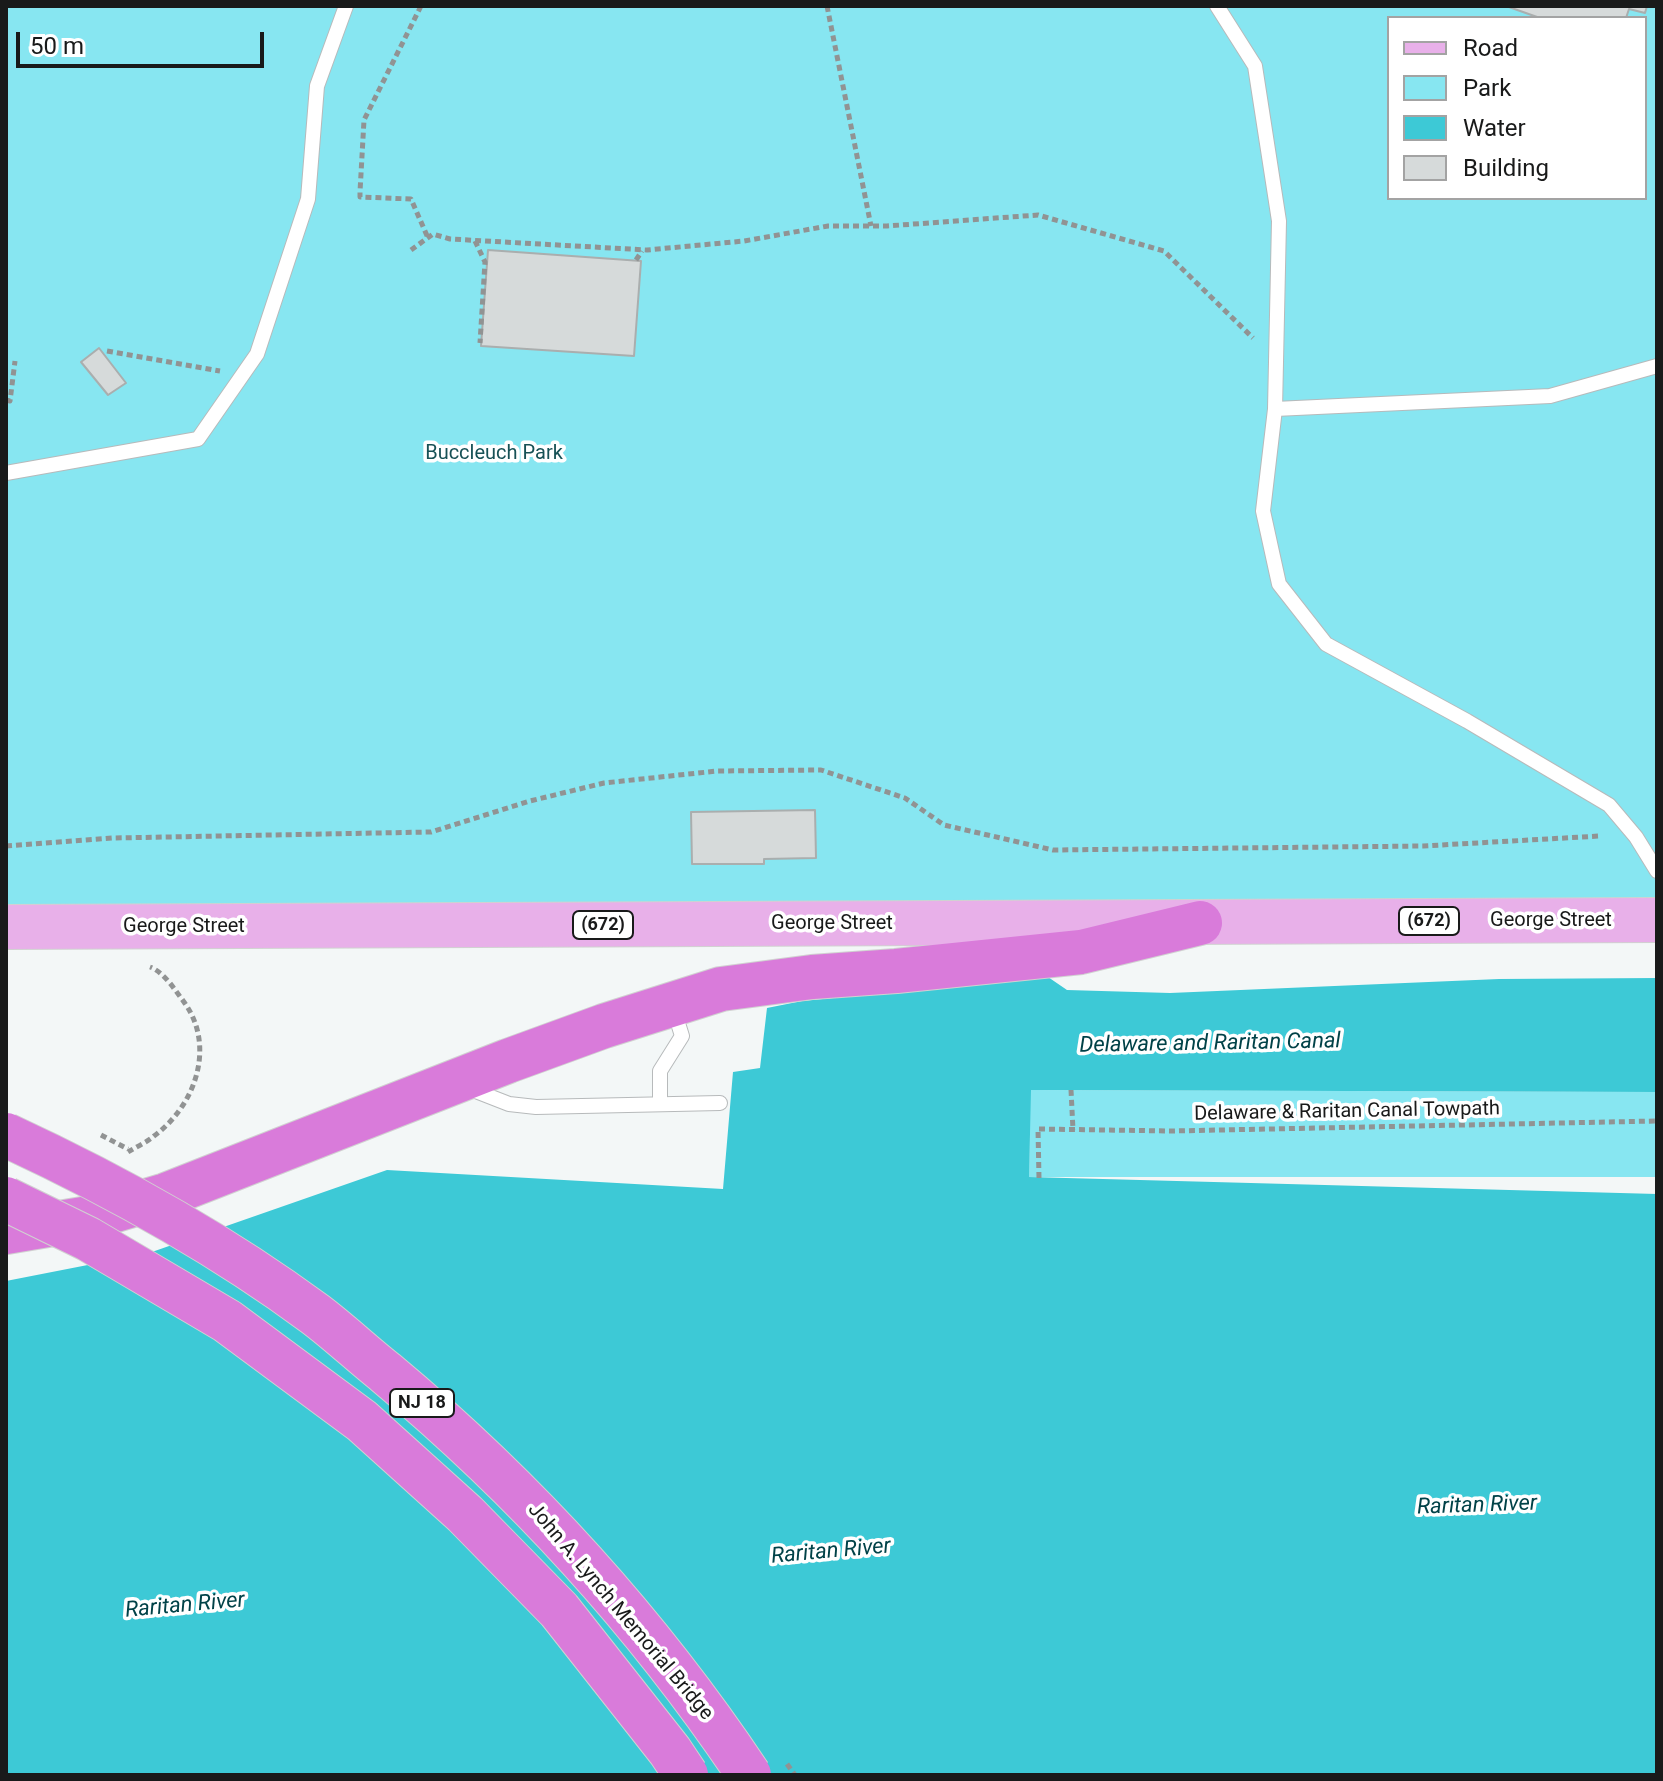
<!DOCTYPE html>
<html>
<head>
<meta charset="utf-8">
<style>
  body { margin:0 }
  #map { position:relative; width:1663px; height:1781px; overflow:hidden; background:#f3f7f7; font-family:Roboto,sans-serif }
  canvas { display:block }
  .frame { position:absolute; inset:0; border:8px solid #191a1a; pointer-events:none }
  .legend { position:absolute; left:1387px; top:16px; width:260px; height:184px; box-sizing:border-box; background:#fff; border:2px solid #a3a3a3; margin:0; padding:10px 14px; list-style:none; font-size:24px; color:#191a1a }
  .legend li { display:flex; align-items:center; gap:16px; height:40px }
  .legend b { width:40px; border:2px solid #a3a3a3 }
  .scale { position:absolute; left:16px; top:32px; width:248px; height:36px; box-sizing:border-box; border:4px solid #191a1a; border-top:0; padding-left:10px; font-size:24px; line-height:28px; white-space:nowrap; color:#191a1a; -webkit-text-stroke:6px #fff; paint-order:stroke }
</style>
</head>
<body>
<div id="map">
<canvas width="1663" height="1781"></canvas>
<div class="frame"></div>
<ul class="legend">
<li><b style="height:10px;background:#e8b0e9"></b>Road</li>
<li><b style="height:22px;background:#87e6f1"></b>Park</li>
<li><b style="height:22px;background:#3dc9d6"></b>Water</li>
<li><b style="height:22px;background:#d6dada"></b>Building</li>
</ul>
<div class="scale">50 m</div>
</div>
<script>
const ctx = document.querySelector('canvas').getContext('2d');
ctx.lineJoin = 'round';
function fillPath(path, color) { ctx.fillStyle = color; ctx.fill(path, 'evenodd'); }
function stroke(path, color, width, dash) { ctx.strokeStyle = color; ctx.lineWidth = width; ctx.lineCap = dash ? 'butt' : 'round'; ctx.setLineDash(dash || []); ctx.stroke(path); }
function write(font, color, halo, rows, align = 'center') {
  ctx.font = font + ' Roboto,sans-serif'; ctx.lineWidth = 7; ctx.setLineDash([]); ctx.textBaseline = 'middle'; ctx.strokeStyle = halo; ctx.fillStyle = color; for (const [text, x, y, turn = 0] of rows) {
    ctx.save(); ctx.translate(x, y); ctx.rotate((+turn || 0) * Math.PI / 180); ctx.textAlign = isNaN(turn) ? turn : align; if (halo) ctx.strokeText(text, 0, 0); ctx.fillText(text, 0, 0); ctx.restore();
  }
}
fillPath(new Path2D(`
  M 6,6 L 1657,6 L 1657,899 L 6,905 ZM 1389,18 L 1645,18 L 1645,198 L 1389,198 Z
  M 1030,1090 L 1657,1092 L 1657,1177 L 1029,1177 Z`), '#87e6f1');
fillPath(new Path2D(`
  M 1048,977 L 1067,990 L 1170,993 L 1499,979 L 1657,978 L 1657,1092 L 1031,1090 L 1029,1177 L 1657,1194 L 1657,1775 L 6,1775 L 6,1281 L 149,1253 L 387,1170 L 723,1189 L 733,1072 L 760,1068 L 767,1008 L 802,1001 Z`), '#3dc9d6');
const building = new Path2D(`
  M 1506,6 L 1647,6 L 1645,13 L 1629,9 L 1626,18 L 1540,18 Z
  M 488,250 L 641,261 L 634,356 L 481,346 Z
  M 99,348 L 126,383 L 108,395 L 81,362 Z
  M 815,810 L 816,858 L 764,859 L 764,864 L 692,864 L 691,812 Z`);
fillPath(building, '#d6dada');
stroke(building, '#aaaeae', 2);
const service = new Path2D(`
  M 1217,6 L 1255,66 L 1279,221 L 1275,409 L 1263,511 L 1279,584 L 1326,644 L 1467,721 L 1609,805 L 1636,837 L 1657,871
  M 1275,409 L 1550,396 L 1657,366
  M 6,473 L 198,439 L 257,354 L 308,199 L 317,86 L 346,6
  M 468,1088 L 509,1104 L 536,1107 L 720,1103
  M 660,1103 L 660,1071 L 682,1036 L 673,1007`);
const primary = new Path2D(`
  M 6,927 L 1657,920`);
const motorway = new Path2D(`
  M 6,1232 L 89,1218 L 166,1195 L 508,1061 L 604,1026 L 721,989 L 812,977 L 896,971 L 1081,952 L 1200,923`);
stroke(service, '#b7babb', 16);
stroke(primary, '#d1d1d1', 46);
stroke(motorway, '#d1d1d1', 46);
stroke(new Path2D(`
  M 421,6 L 364,120 L 360,192 L 360,197 L 411,199 L 428,238
  M 827,6 L 871,226
  M 475,241 L 485,262 L 480,343
  M 411,250 L 433,234 L 450,239 L 647,250 L 744,241 L 828,226 L 887,226 L 1038,215 L 1164,251 L 1253,338
  M 636,260 L 642,251
  M 107,351 L 220,371
  M 6,400 L 10,401 L 15,361
  M 6,846 L 113,838 L 431,832 L 530,801 L 604,783 L 717,771 L 821,770 L 905,798 L 944,825 L 1053,850 L 1423,846 L 1600,836
  M 1071,1090 L 1073,1130
  M 128,1152 C 136,1147 147,1142 154,1136 C 196,1105 216,1046 184,1002 C 175,990 164,972 150,967
  M 1039,1178 L 1038,1129 L 1172,1131 L 1657,1121`), '#919393', 5, [6, 4]);
stroke(service, '#fff', 14);
stroke(primary, '#e8b0e9', 44);
stroke(motorway, '#d97bda', 44);
const motorwayBridge = new Path2D(`
  M 6,1135 C 114,1185 219,1243 315,1314 C 339,1332 361,1353 385,1372 C 524,1488 648,1624 749,1775
  M 6,1199 L 88,1239 L 227,1321 L 362,1421 L 465,1514 L 559,1610 L 670,1751 L 686,1775`);
stroke(motorwayBridge, '#d1d1d1', 46, []);
stroke(new Path2D(`
  M 101,1135 L 128,1149
  M 787,1764 L 795,1775`), '#919393', 5, [6, 4]);
stroke(motorwayBridge, '#d97bda', 44);
for (const [x, y, w] of [
  [1429,921,60],
  [603,925,60],
  [422,1403,64]
]) { const box = new Path2D(); box.roundRect(x - w / 2, y - 14, w, 28, 6); ctx.fillStyle = '#fff'; ctx.fill(box); stroke(box, '#191a1a', 2); }
write('bold 18px', '#191a1a', null, [
  ["(672)",1429,921],
  ["(672)",603,925],
  ["NJ 18",422,1403]
]);
write('20px', '#175156', '#fff', [
  ["Buccleuch Park",494,454]
]);
write('20px', '#191a1a', '#fff', [
  ["George Street",1551,921],
  ["George Street",832,924],
  ["George Street",184,927],
  ["Delaware & Raritan Canal Towpath",1347,1112,-1],
  ["John A. Lynch Memorial Bridge",620,1612,50]
]);
write('italic 22px', '#014248', '#fff', [
  ["Delaware and Raritan Canal",1210,1044,-1],
  ["Raritan River",1477,1506,-2],
  ["Raritan River",831,1552,-5],
  ["Raritan River",185,1606,-5]
]);
</script>
</body>
</html>
